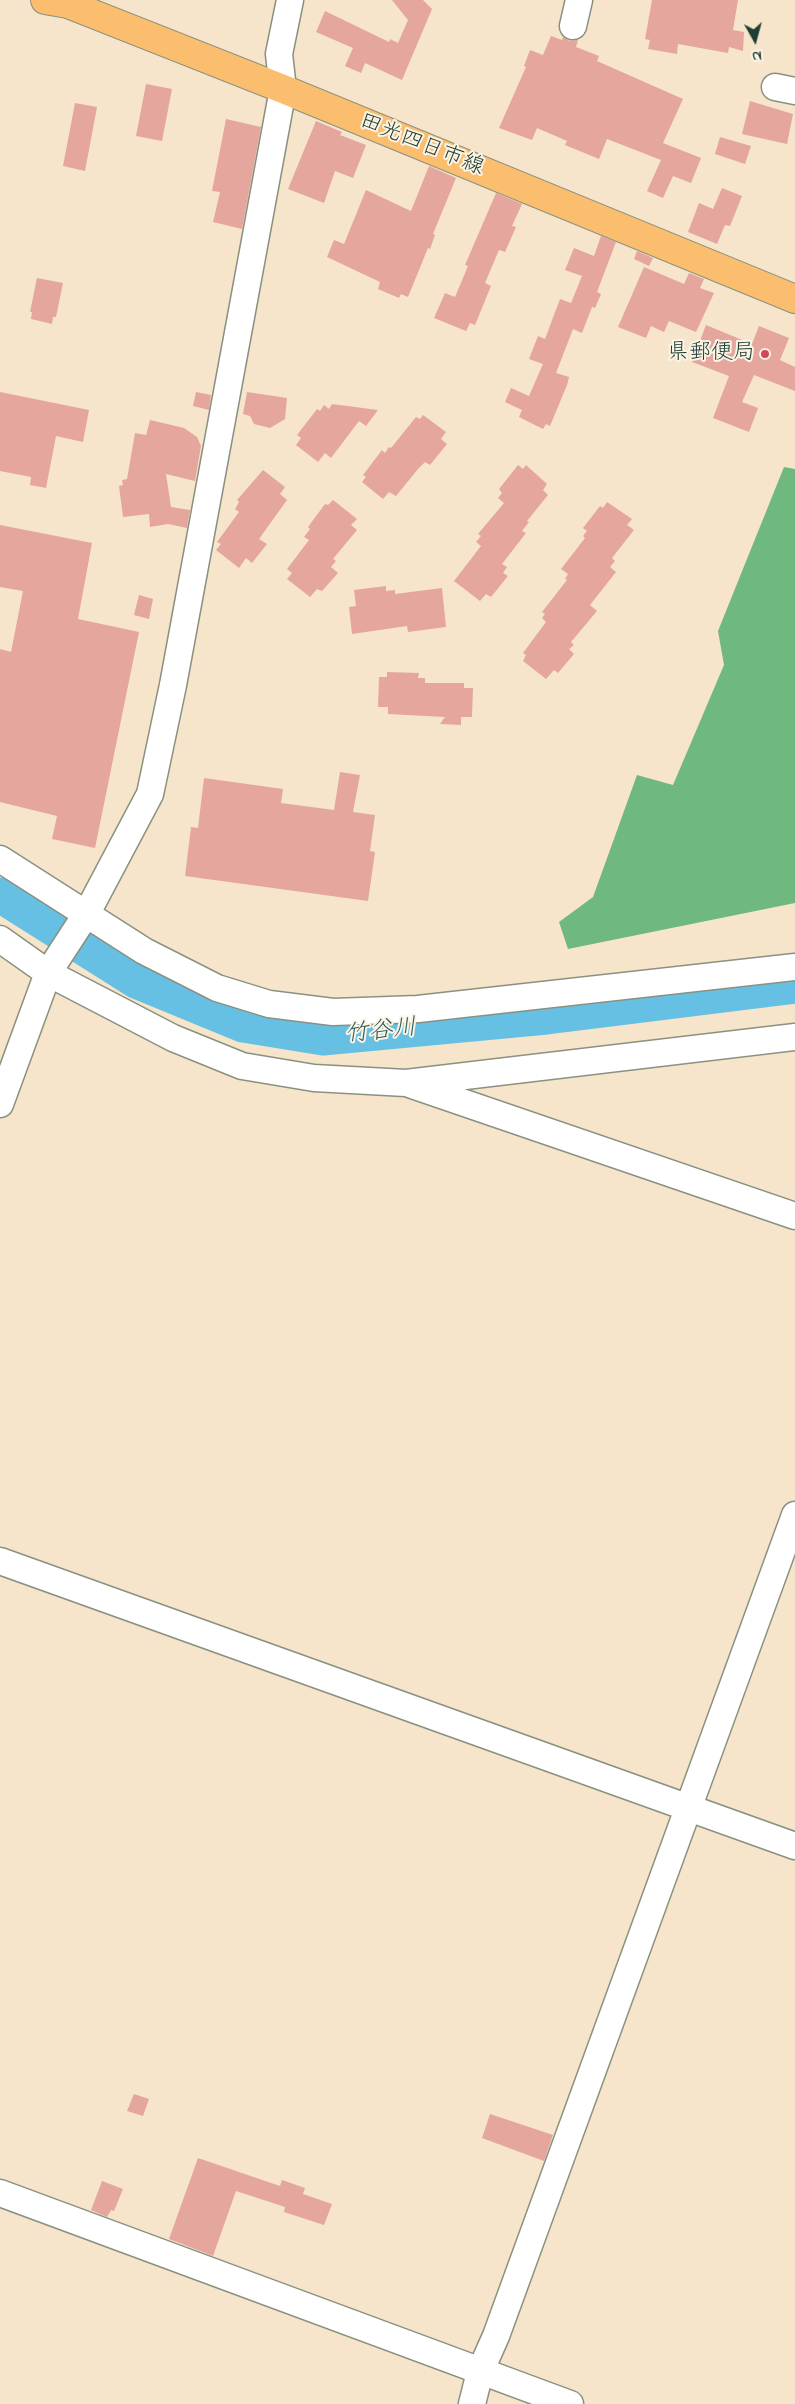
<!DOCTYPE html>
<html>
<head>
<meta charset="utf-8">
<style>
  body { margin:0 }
  #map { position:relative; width:795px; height:2404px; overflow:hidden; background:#f6e5cb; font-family:"Indie Flower",sans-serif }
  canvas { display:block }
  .north { position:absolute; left:730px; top:15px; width:50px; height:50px; -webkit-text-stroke:4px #fcf5e5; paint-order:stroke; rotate:173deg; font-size:14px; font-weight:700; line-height:20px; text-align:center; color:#1f3d34 }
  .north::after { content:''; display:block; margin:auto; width:18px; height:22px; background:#1f3d34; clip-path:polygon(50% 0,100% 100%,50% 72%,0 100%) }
</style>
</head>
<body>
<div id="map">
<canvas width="795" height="2404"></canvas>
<div class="north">N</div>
</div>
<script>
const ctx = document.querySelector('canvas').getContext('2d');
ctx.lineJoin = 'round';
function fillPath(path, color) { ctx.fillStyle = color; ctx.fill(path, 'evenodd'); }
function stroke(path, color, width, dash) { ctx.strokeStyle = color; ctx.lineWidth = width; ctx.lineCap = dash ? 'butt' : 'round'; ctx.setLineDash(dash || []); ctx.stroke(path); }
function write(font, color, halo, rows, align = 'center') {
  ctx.font = font + ' "Indie Flower","Klee One",sans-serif'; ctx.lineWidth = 4; ctx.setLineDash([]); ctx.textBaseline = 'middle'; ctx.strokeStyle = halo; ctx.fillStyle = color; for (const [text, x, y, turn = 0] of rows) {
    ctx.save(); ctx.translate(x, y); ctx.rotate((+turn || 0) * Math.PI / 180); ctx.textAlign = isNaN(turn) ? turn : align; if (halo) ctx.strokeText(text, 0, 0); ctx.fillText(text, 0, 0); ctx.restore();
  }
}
fillPath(new Path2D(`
  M 784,467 L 795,469 L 795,903 L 568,949 L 559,922 L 593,897 L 637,775 L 673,785 L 724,665 L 718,631 Z`), '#6fb880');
stroke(new Path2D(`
  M 0,895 L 136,981 L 243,1025 L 323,1038 L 547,1017 L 795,986`), '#66c0e3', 35);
fillPath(new Path2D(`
  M 392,0 L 423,0 L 432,9 L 402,80 L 365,63 L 361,73 L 345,66 L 353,48 L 316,32 L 325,11 L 389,42 L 390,39 L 398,43 L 408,20 Z
  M 652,0 L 738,0 L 733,30 L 744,32 L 743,51 L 729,47 L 728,53 L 678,44 L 677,54 L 648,49 L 650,40 L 645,39 Z
  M 551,36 L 562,40 L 563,37 L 570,41 L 578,40 L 576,47 L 599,56 L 597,61 L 683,99 L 663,143 L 701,158 L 691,183 L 673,176 L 663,198 L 647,191 L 661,160 L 607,139 L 599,159 L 565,145 L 567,141 L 537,128 L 532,140 L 499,128 L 526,67 L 524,66 L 530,50 L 543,55 Z
  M 146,84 L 172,89 L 162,141 L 136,136 Z
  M 750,101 L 793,114 L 787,144 L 742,134 Z
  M 75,103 L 97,107 L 85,171 L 63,166 Z
  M 226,119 L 261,127 L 242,229 L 213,222 L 220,192 L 212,191 Z
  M 316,121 L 342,132 L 340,135 L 366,145 L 353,178 L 335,171 L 324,203 L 288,189 Z
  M 720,137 L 751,146 L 745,164 L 715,154 Z
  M 429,166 L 456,178 L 433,234 L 435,235 L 430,249 L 428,248 L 408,297 L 401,294 L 399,298 L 378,289 L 380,282 L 327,257 L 334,240 L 344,244 L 366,190 L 411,211 Z
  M 722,188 L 742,196 L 730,226 L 725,225 L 717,244 L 688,232 L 699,203 L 713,209 Z
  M 496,193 L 522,204 L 512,226 L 516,227 L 505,252 L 499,250 L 485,283 L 491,286 L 482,308 L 475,325 L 470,323 L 466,331 L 434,318 L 445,293 L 455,297 L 468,266 L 465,265 Z
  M 601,236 L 616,242 L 597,292 L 601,294 L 595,308 L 592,307 L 582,333 L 573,329 L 556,373 L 569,377 L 567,385 L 550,426 L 546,424 L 543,429 L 519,417 L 522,410 L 505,402 L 511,388 L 529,396 L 543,364 L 529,359 L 538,336 L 545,339 L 560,299 L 571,303 L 582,276 L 565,270 L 574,248 L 594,256 Z
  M 637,251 L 653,258 L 649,266 L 634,259 Z
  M 644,267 L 684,284 L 689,273 L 704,279 L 700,288 L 714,293 L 696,332 L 669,321 L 664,332 L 651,326 L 646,338 L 618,327 Z
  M 37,278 L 63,283 L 56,317 L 53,317 L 52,324 L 31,319 L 32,312 L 30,312 Z
  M 706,325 L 752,344 L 759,326 L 789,338 L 780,360 L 795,367 L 795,391 L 754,375 L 742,402 L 758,408 L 749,432 L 713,418 L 729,376 L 692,362 Z
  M 0,392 L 89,410 L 83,442 L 56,436 L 46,488 L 30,485 L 31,477 L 0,471 Z
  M 196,392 L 211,395 L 209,410 L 193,406 Z
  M 247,392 L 287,398 L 285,419 L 270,428 L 254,424 L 250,416 L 243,414 Z
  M 332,404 L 378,410 L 366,426 L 359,421 L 331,458 L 325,453 L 318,462 L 296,445 L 301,438 L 297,435 L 317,409 L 320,411 L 324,405 L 329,409 Z
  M 423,415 L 446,432 L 441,439 L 447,444 L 430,465 L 425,462 L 418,469 L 396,496 L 389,492 L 383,499 L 362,482 L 366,477 L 363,475 L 382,450 L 385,453 L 389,447 L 391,448 L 416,417 L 420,419 Z
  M 150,420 L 184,428 L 197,437 L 201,446 L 195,481 L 166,474 L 171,507 L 190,510 L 187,528 L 168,524 L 150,527 L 149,514 L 123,517 L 119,486 L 123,485 L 122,480 L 127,479 L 135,433 L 146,435 Z
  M 518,465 L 523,469 L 526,465 L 547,484 L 543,490 L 548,495 L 527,521 L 529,522 L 522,531 L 526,533 L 502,564 L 507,567 L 503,573 L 508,576 L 491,597 L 486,594 L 480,601 L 454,581 L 481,546 L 476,542 L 481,536 L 478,534 L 504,503 L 498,498 L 502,493 L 499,489 Z
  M 263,470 L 285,487 L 280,494 L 287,500 L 259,539 L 267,544 L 252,563 L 246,558 L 239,568 L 216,550 L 221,544 L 217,542 L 239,512 L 235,509 L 239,502 L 237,500 Z
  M 333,500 L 357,519 L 351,525 L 357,530 L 333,559 L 336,561 L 331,567 L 338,573 L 322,591 L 317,589 L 310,597 L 287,579 L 292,573 L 287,569 L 309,540 L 304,537 L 310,529 L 308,527 L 325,504 L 328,505 Z
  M 607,502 L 632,519 L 627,525 L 634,530 L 612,558 L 615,561 L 610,567 L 616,572 L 590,605 L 597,611 L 571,642 L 574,645 L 569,649 L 574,654 L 558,673 L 554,670 L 546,679 L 523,661 L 526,655 L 523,653 L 546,622 L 542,618 L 545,614 L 542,612 L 567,580 L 565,579 L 568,574 L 561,569 L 585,538 L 583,536 L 587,531 L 583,528 L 600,506 L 603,508 Z
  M 0,525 L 92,543 L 78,619 L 139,632 L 95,848 L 52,839 L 57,816 L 0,802 L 0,649 L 11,652 L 23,591 L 0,587 Z
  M 386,586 L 386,591 L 395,590 L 395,594 L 442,588 L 446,627 L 408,632 L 407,626 L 352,634 L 349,607 L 356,606 L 354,590 Z
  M 139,595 L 153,599 L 149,619 L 134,615 Z
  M 387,672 L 419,673 L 418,678 L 425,678 L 425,683 L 464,683 L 464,688 L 473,688 L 472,717 L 461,717 L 461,725 L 440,724 L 445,717 L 388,714 L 388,707 L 378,707 L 379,677 L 387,677 Z
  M 340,772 L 360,775 L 353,812 L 375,815 L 370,851 L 375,852 L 368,901 L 185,876 L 191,827 L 198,828 L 204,778 L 283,789 L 281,803 L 334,810 Z
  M 134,2094 L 149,2099 L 143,2116 L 127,2111 Z
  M 490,2114 L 553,2135 L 544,2161 L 482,2138 Z
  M 198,2158 L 280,2186 L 282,2180 L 305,2188 L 303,2194 L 332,2204 L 324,2225 L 284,2212 L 285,2207 L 236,2191 L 213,2256 L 169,2239 Z
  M 102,2181 L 123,2189 L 114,2211 L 111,2210 L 107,2217 L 91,2210 Z`), '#e4a69d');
const minor = new Path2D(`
  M 573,26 L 579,0
  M 775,87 L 795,91
  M 0,859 L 144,951 L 217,988 L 269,1004 L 333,1012 L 418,1009 L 795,967
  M 0,939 L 48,973 L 173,1038 L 242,1066 L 314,1078 L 406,1083 L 795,1037
  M 412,1085 L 795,1216
  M 0,1104 L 48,973 L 87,913 L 150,794 L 173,685 L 283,89 L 279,54 L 290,0
  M 0,1561 L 795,1846
  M 0,2193 L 570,2404
  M 472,2404 L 480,2372 L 496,2336 L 795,1515`);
const major = new Path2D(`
  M 45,0 L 68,4 L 283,89 L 795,299`);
stroke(minor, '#8a9180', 29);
stroke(major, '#8a9180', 30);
stroke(minor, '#fff', 26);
stroke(major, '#fbbd6e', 28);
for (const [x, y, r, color] of [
  [765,354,5,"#d1495b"]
]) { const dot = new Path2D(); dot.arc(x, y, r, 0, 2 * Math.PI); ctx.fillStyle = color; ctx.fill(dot); stroke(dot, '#fcf5e5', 2); }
write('22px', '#1f3d34', '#fcf5e5', [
  ["田光四日市線",421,146,22]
]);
write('22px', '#1f3d34', '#fcf5e5', [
  ["県郵便局",755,354]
], 'right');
write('italic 24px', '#315e60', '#fcf5e5', [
  ["竹谷川",381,1033,-6]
]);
</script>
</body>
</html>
